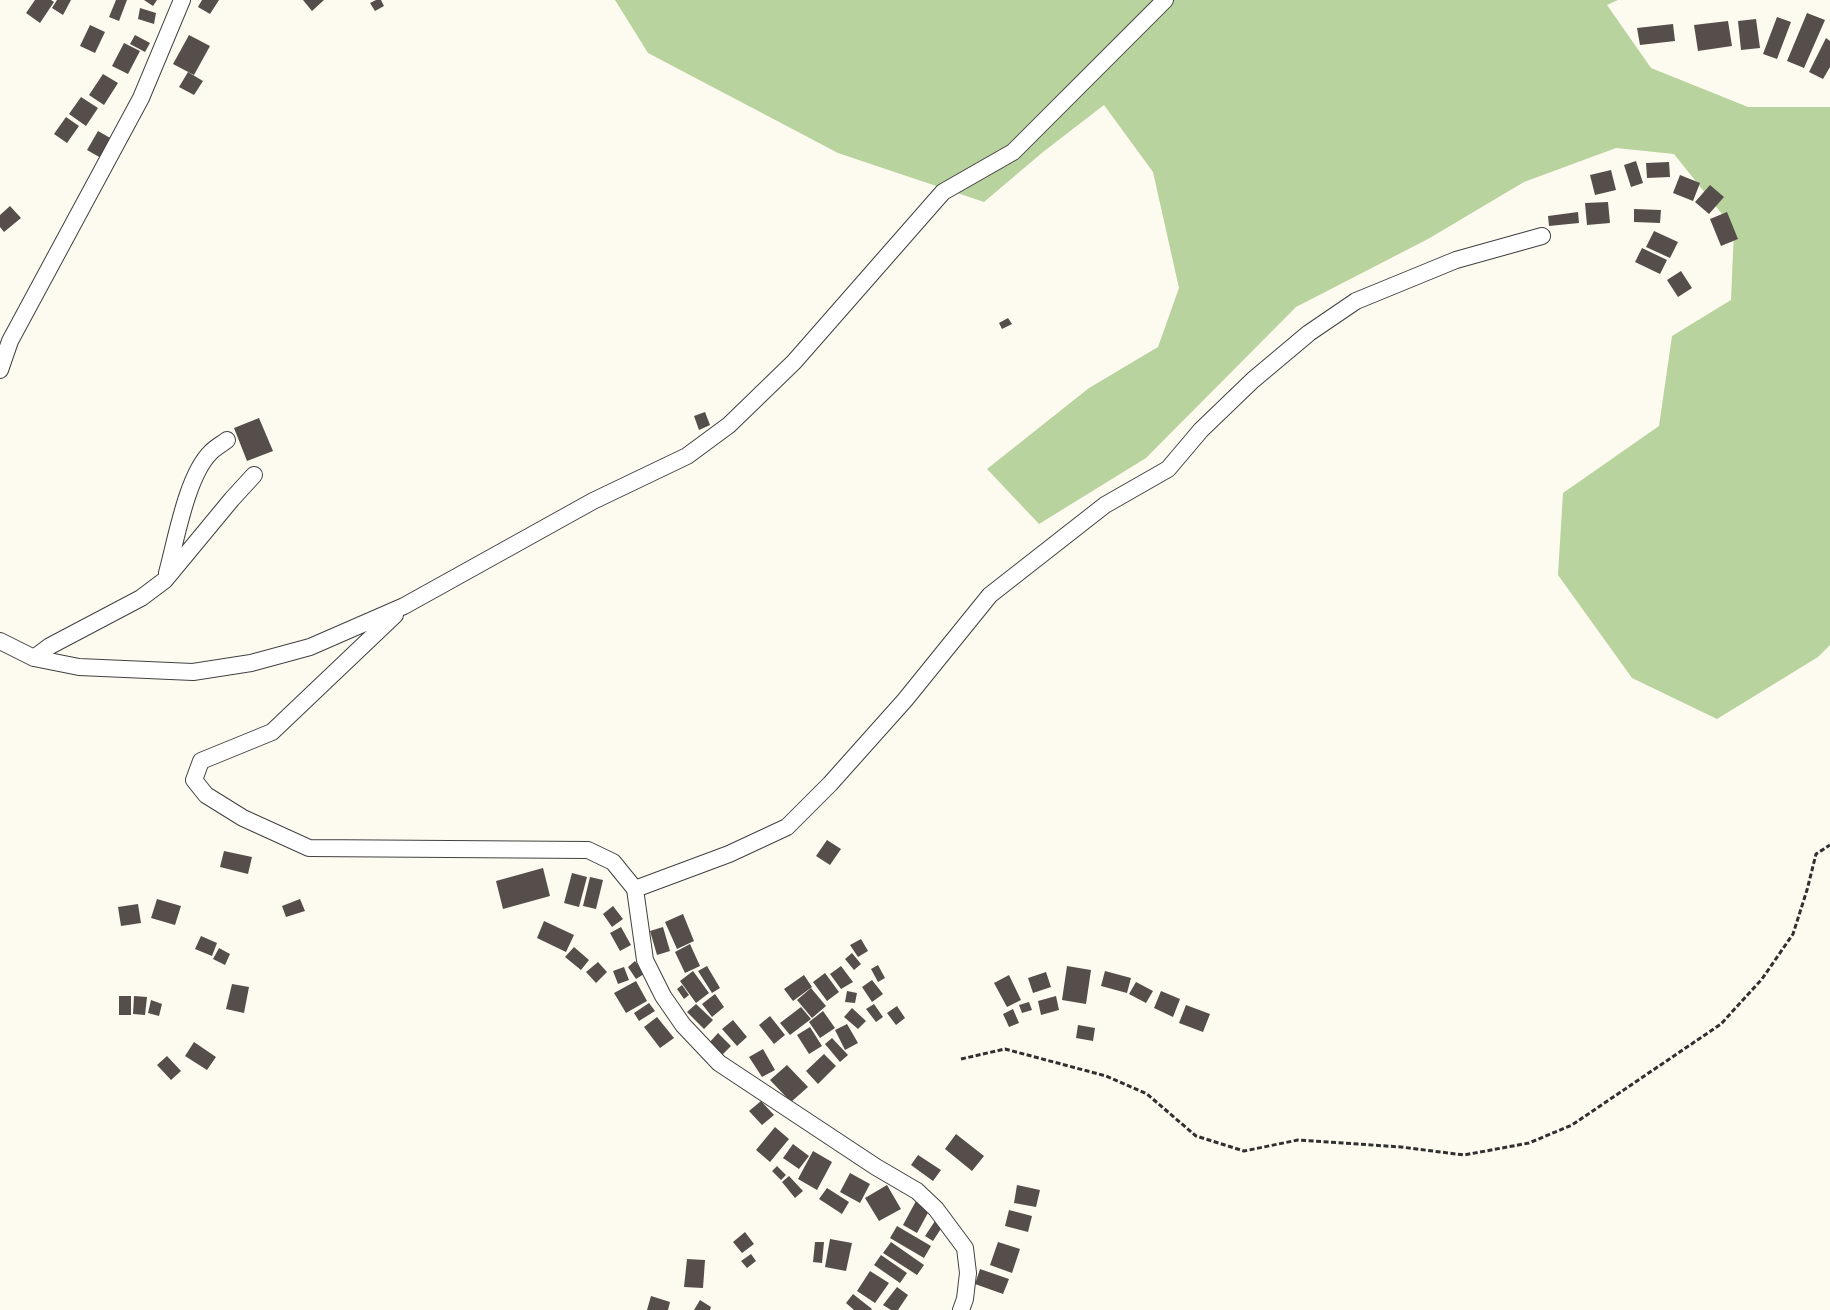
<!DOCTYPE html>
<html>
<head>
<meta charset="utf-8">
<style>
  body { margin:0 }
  canvas { display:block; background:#fdfaf0 }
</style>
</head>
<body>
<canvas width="1830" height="1310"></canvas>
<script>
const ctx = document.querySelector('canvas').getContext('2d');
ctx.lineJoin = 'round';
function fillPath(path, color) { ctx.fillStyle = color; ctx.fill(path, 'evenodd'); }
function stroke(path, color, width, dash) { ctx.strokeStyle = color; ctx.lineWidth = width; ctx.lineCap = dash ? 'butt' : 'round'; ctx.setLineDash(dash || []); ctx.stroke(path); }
fillPath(new Path2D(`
  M 615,0 L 1618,0 L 1607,5 L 1651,68 L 1748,107 L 1830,107 L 1830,645 L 1818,657 L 1717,719 L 1632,678 L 1558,575 L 1563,493 L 1659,426 L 1672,336 L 1731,300 L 1734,229 L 1674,154 L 1616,148 L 1524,182 L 1428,239 L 1296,307 L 1146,458 L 1039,524 L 987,469 L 1089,388 L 1158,347 L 1179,288 L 1153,172 L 1104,105 L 1043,152 L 984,202 L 838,153 L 648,53 Z`), '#b8d39e');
fillPath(new Path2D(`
  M 35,0 L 51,0 L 54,2 L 40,23 L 26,13 Z
  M 57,0 L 71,0 L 63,15 L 52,8 Z
  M 116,0 L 127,0 L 119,21 L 109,17 Z
  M 144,0 L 157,0 L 153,6 Z
  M 202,0 L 219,0 L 210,14 L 198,7 Z
  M 303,0 L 324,0 L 312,11 Z
  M 376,0 L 381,0 L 384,6 L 375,11 L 370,3 Z
  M 140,8 L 156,13 L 154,24 L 138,19 Z
  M 1807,13 L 1825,20 L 1804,68 L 1787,61 Z
  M 1777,17 L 1791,22 L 1777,59 L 1763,54 Z
  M 1756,19 L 1760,48 L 1741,50 L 1738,21 Z
  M 1728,21 L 1732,46 L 1698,51 L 1694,25 Z
  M 1673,24 L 1675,41 L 1640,45 L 1637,28 Z
  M 90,25 L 105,32 L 95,53 L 80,46 Z
  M 135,35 L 150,43 L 145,52 L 130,44 Z
  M 189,35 L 210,46 L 194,75 L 173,64 Z
  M 1826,38 L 1830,41 L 1830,67 L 1823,79 L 1809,72 Z
  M 124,43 L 140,51 L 128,74 L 112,66 Z
  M 188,72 L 203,81 L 194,95 L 179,87 Z
  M 103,74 L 118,83 L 104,105 L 89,95 Z
  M 81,97 L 98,108 L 86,126 L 69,114 Z
  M 66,117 L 79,126 L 67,143 L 54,134 Z
  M 98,131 L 112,139 L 101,158 L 87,150 Z
  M 1636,161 L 1643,183 L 1631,187 L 1624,165 Z
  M 1669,162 L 1670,177 L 1647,178 L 1646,163 Z
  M 1611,170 L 1616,190 L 1595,195 L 1590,175 Z
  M 1680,175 L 1700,183 L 1693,201 L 1673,193 Z
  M 1710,185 L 1724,197 L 1709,214 L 1695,202 Z
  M 1608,202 L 1610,223 L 1587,225 L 1585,203 Z
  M 10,206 L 21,218 L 4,232 L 0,227 L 0,215 Z
  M 1634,209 L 1661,210 L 1660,223 L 1634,222 Z
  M 1578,212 L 1579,223 L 1549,226 L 1548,216 Z
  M 1727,212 L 1738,239 L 1721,246 L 1710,219 Z
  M 1654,231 L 1678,242 L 1670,258 L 1646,247 Z
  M 1642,248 L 1667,260 L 1660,274 L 1635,262 Z
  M 1681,271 L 1692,288 L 1678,297 L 1667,280 Z
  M 1008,318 L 1012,324 L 1002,329 L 999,323 Z
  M 705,412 L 710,425 L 699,430 L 694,416 Z
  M 259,418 L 273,451 L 247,461 L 234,428 Z
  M 827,840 L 841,849 L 830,865 L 816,856 Z
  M 224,851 L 252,857 L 248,874 L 220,867 Z
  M 543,868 L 550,896 L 503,909 L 496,881 Z
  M 572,873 L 587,877 L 579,907 L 564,903 Z
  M 590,877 L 603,880 L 596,909 L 583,906 Z
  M 157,899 L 181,906 L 175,925 L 151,918 Z
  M 300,899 L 305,911 L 286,917 L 282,906 Z
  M 138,904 L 141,923 L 121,926 L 118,907 Z
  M 613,906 L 623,919 L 612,927 L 603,914 Z
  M 683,914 L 694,941 L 677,949 L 665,922 Z
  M 544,921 L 574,935 L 566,952 L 537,938 Z
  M 621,927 L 631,945 L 620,951 L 610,933 Z
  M 663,927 L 670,951 L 657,955 L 650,931 Z
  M 201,936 L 217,943 L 212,956 L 195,949 Z
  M 861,939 L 868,951 L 858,957 L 850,945 Z
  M 690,944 L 700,966 L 685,973 L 675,952 Z
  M 574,947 L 589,960 L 581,970 L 565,957 Z
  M 219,948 L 230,954 L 225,965 L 213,959 Z
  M 852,953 L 861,964 L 854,970 L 845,959 Z
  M 635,961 L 644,974 L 636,979 L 628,967 Z
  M 598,962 L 607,972 L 596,983 L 586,972 Z
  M 878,965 L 885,978 L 878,982 L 871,969 Z
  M 707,966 L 720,988 L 712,993 L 698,971 Z
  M 841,966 L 853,982 L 841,989 L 830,974 Z
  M 1067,966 L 1091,970 L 1086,1004 L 1062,1000 Z
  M 624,967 L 629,980 L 618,984 L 613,971 Z
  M 693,971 L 709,993 L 696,1003 L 680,981 Z
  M 1105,971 L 1131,978 L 1127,993 L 1101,986 Z
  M 1046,972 L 1051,987 L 1033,993 L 1028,978 Z
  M 825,973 L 839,992 L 827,1001 L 813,982 Z
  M 804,975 L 812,987 L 793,1001 L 784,989 Z
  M 1009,975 L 1021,1000 L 1007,1007 L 994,983 Z
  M 872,980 L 883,994 L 872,1002 L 862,987 Z
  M 636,981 L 647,1001 L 626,1013 L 614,993 Z
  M 1136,982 L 1153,991 L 1146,1003 L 1129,994 Z
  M 232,984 L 249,987 L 244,1013 L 226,1009 Z
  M 682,985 L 689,995 L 684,999 L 677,989 Z
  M 811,988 L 826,1006 L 812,1018 L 797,1000 Z
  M 847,991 L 857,993 L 855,1003 L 845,1002 Z
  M 1161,991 L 1180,999 L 1173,1017 L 1154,1008 Z
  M 715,994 L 724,1007 L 712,1017 L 702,1004 Z
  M 119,996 L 131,996 L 131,1015 L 119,1015 Z
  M 134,996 L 147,997 L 145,1015 L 133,1014 Z
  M 1056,996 L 1059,1010 L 1041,1015 L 1038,1001 Z
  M 151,1000 L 162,1004 L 159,1016 L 148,1013 Z
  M 1029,1002 L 1032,1010 L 1022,1013 L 1019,1005 Z
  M 649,1003 L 655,1011 L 639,1021 L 634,1013 Z
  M 696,1004 L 713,1020 L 704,1029 L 687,1012 Z
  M 874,1004 L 883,1017 L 876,1022 L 866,1009 Z
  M 1186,1005 L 1210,1014 L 1203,1032 L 1179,1023 Z
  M 897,1006 L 905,1018 L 896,1025 L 887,1013 Z
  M 801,1007 L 811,1019 L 790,1035 L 780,1023 Z
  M 852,1008 L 866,1021 L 858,1029 L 844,1017 Z
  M 1013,1009 L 1019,1023 L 1009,1027 L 1003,1014 Z
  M 823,1011 L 835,1028 L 820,1038 L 809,1022 Z
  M 770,1016 L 785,1035 L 774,1044 L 759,1025 Z
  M 657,1017 L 674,1038 L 660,1048 L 644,1027 Z
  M 733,1020 L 747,1037 L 737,1046 L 722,1029 Z
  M 847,1024 L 858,1043 L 845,1050 L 835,1030 Z
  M 1078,1025 L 1095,1028 L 1093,1041 L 1076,1038 Z
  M 810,1027 L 822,1046 L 809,1054 L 797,1035 Z
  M 718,1033 L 731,1046 L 722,1055 L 709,1043 Z
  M 832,1038 L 848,1055 L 840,1062 L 825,1044 Z
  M 194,1042 L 216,1057 L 207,1070 L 185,1056 Z
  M 763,1049 L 775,1070 L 762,1077 L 749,1057 Z
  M 824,1054 L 836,1066 L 818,1084 L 806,1071 Z
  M 167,1056 L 181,1071 L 171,1080 L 157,1065 Z
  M 787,1065 L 808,1087 L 791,1102 L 770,1080 Z
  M 761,1101 L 774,1115 L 762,1125 L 749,1111 Z
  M 775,1127 L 789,1139 L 770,1162 L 756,1150 Z
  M 956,1134 L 984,1156 L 972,1171 L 945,1149 Z
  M 793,1144 L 809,1156 L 799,1169 L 783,1158 Z
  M 813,1151 L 832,1162 L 817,1190 L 798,1179 Z
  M 918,1155 L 941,1170 L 933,1181 L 911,1165 Z
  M 777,1166 L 786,1175 L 781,1180 L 772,1171 Z
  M 850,1173 L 870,1184 L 860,1203 L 840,1192 Z
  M 789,1176 L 803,1191 L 795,1198 L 782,1182 Z
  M 887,1185 L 901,1209 L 879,1221 L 865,1198 Z
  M 1017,1185 L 1040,1190 L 1036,1207 L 1014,1203 Z
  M 827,1188 L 849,1202 L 842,1214 L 819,1199 Z
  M 916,1201 L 930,1209 L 917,1233 L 903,1225 Z
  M 1009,1210 L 1032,1216 L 1028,1232 L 1005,1226 Z
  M 935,1221 L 942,1227 L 933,1241 L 925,1236 Z
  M 897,1226 L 931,1246 L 924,1258 L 890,1238 Z
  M 745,1232 L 754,1244 L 742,1253 L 733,1242 Z
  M 830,1239 L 852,1243 L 846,1271 L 825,1267 Z
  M 815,1242 L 824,1242 L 822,1263 L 813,1262 Z
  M 891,1242 L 924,1265 L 917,1275 L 883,1253 Z
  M 998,1242 L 1020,1249 L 1012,1273 L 990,1265 Z
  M 751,1254 L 756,1261 L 747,1268 L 741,1261 Z
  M 881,1255 L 907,1273 L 900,1283 L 874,1265 Z
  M 687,1259 L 705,1260 L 703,1288 L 684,1287 Z
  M 980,1269 L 1009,1279 L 1003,1294 L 975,1284 Z
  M 870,1271 L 889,1283 L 875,1303 L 857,1291 Z
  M 897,1287 L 908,1295 L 898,1310 L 891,1310 L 883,1305 Z
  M 853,1294 L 872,1309 L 871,1310 L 854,1310 L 846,1303 Z
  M 651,1296 L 670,1302 L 668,1310 L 647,1310 Z
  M 700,1300 L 711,1307 L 710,1310 L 694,1310 Z`), '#554e4b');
const street = new Path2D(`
  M 0,370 L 10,341 L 141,98 L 182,0
  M 167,573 C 176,540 187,475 211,452 C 216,447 222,444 227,440
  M 395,615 L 272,732 L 201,761 L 194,780 L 206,795 L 243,818 L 309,848 L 588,850 L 613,862 L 635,889 L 645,960 L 663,996 L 683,1025 L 719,1063 L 876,1167 L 917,1191 L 936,1209 L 965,1248 L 968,1273 L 965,1299 L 961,1310
  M 0,641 L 34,658 L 79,667 L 193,672 L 251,663 L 310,647 L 404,606 L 593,501 L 687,456 L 729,425 L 794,362 L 943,192 L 1013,152 L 1165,0
  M 34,658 L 50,646 L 141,598 L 165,580 L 232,499 L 254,475
  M 635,889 L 729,854 L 787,827 L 830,784 L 905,700 L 990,595 L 1105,505 L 1168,469 L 1201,430 L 1253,380 L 1309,333 L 1356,301 L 1456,260 L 1542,236`);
stroke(street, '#414141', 18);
stroke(new Path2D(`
  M 961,1059 L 1005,1049 L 1106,1076 L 1147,1094 L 1196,1136 L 1244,1151 L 1298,1140 L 1401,1147 L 1464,1155 L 1529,1143 L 1572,1125 L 1721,1024 L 1762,979 L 1793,934 L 1807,890 L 1816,854 L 1830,845`), '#303030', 3, [5, 2.5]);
stroke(street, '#fff', 16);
</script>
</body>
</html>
